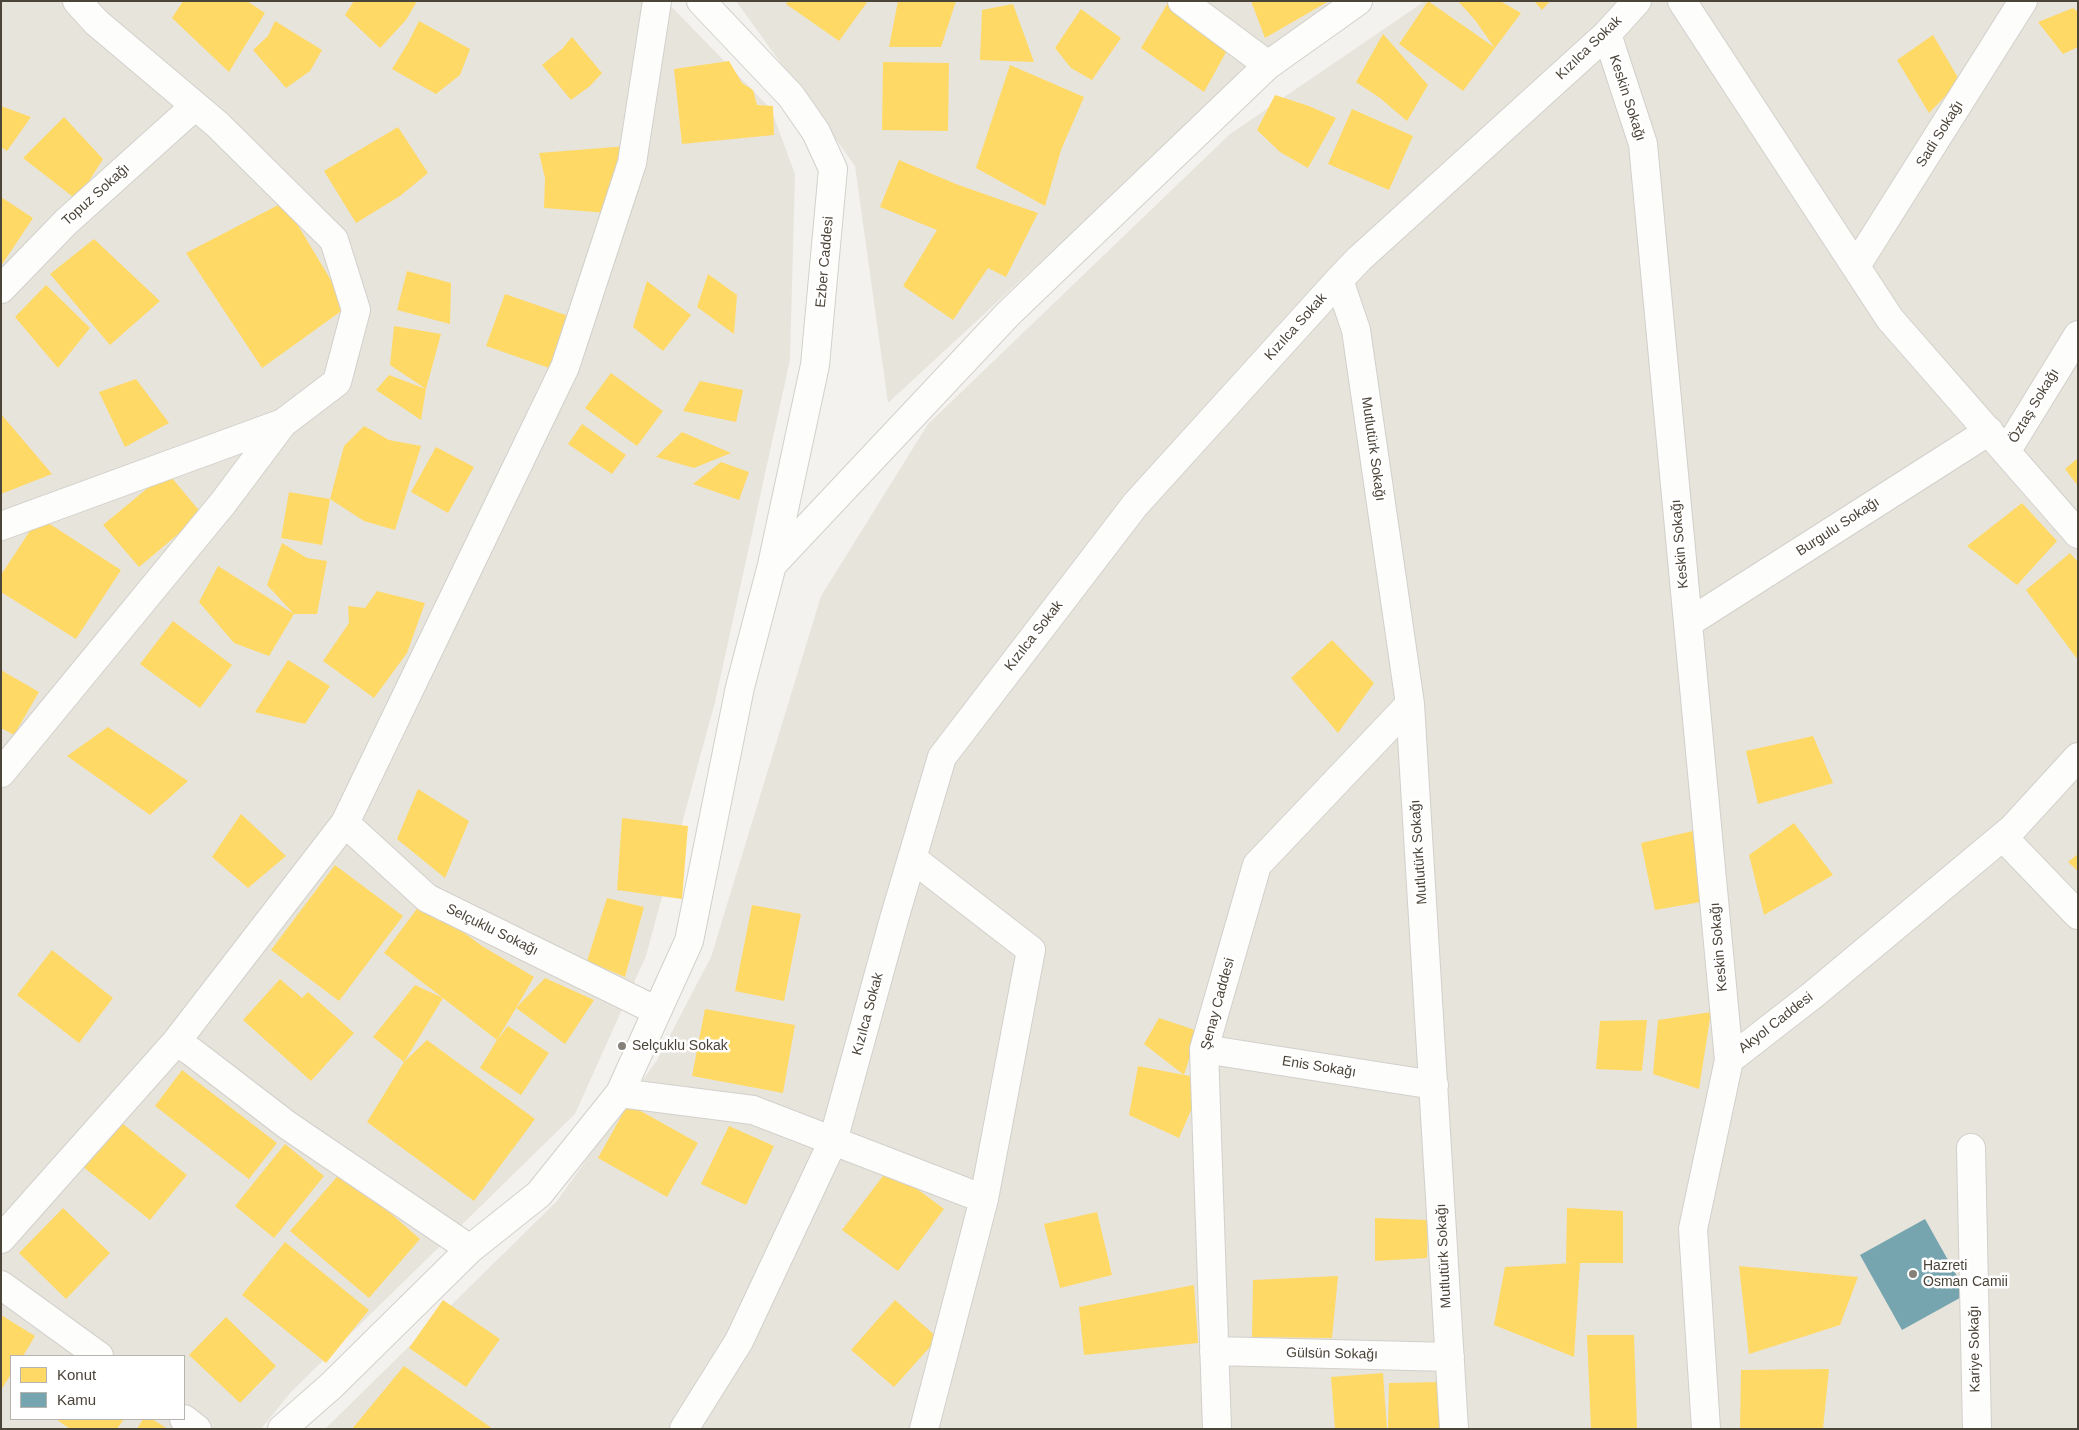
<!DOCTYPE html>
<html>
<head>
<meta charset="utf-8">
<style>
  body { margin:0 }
  #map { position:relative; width:2079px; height:1430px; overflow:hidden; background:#f4f2ee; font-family:Arial,sans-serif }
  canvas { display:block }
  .frame { position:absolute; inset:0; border:2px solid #4b4439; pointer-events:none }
  .legend { position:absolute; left:10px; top:1355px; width:175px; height:65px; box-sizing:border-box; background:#fff; border:1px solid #b7b4b0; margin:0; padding:6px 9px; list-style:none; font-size:15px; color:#4b4439 }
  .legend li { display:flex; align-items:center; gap:10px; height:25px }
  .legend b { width:25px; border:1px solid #b7b4b0 }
</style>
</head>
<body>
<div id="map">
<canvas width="2079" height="1430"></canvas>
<div class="frame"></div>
<ul class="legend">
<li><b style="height:14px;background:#ffd966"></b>Konut</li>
<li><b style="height:14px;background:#76a5af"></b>Kamu</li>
</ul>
</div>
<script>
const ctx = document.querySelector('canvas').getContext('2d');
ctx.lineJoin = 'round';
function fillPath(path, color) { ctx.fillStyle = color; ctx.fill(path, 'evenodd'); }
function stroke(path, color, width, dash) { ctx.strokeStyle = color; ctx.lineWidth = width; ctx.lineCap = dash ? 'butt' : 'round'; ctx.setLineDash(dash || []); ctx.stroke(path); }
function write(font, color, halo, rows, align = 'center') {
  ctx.font = font + ' Arial,sans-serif'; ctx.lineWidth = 5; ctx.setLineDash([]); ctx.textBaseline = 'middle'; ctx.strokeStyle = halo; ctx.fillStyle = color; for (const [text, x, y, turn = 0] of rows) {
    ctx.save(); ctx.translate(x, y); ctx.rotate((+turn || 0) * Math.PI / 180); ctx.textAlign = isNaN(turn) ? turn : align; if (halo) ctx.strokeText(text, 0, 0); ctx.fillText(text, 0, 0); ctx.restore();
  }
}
fillPath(new Path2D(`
  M 1,1 L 666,1 L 771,109 L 795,174 L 790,360 L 715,702 L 646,956 L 575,1114 L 291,1392 L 261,1429 L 1,1429 ZM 11,1356 L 184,1356 L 184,1419 L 11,1419 Z
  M 736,1 L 1353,1 L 1233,84 L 888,403 L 855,166 Z
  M 1425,1 L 2078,1 L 2078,1429 L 325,1429 L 557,1201 L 657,1060 L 711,957 L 821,596 L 928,424 L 1230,134 Z`), '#e7e4dc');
fillPath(new Path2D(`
  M 183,1 L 247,1 L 265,13 L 229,72 L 172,18 Z
  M 354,1 L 417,1 L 406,20 L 380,48 L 345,15 Z
  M 788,1 L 868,1 L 839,41 L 786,4 Z
  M 898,1 L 956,1 L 941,47 L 889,47 Z
  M 1169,1 L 1230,45 L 1204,92 L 1141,48 Z
  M 1251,1 L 1329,1 L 1265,38 Z
  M 1428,1 L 1494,47 L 1475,20 L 1458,1 L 1500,1 L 1521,13 L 1463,91 L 1399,44 Z
  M 1534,1 L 1550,1 L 1542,10 Z
  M 1013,4 L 1034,62 L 980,60 L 982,10 Z
  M 2073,8 L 2078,12 L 2078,47 L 2063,54 L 2038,22 Z
  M 1081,9 L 1121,38 L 1092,80 L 1071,68 L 1055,48 Z
  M 275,21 L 322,50 L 310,71 L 286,88 L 253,50 L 268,36 Z
  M 419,21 L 470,49 L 460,75 L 436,94 L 392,69 L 408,43 Z
  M 1383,34 L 1428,85 L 1407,121 L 1380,98 L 1356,82 Z
  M 1933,35 L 1960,81 L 1929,113 L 1897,60 Z
  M 572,37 L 602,73 L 590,86 L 571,100 L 542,65 L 562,49 Z
  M 729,61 L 742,83 L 753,90 L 757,105 L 773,106 L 774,135 L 682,144 L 674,69 Z
  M 883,62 L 949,63 L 948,131 L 882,130 Z
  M 1010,65 L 1084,97 L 1061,150 L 1045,206 L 976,168 Z
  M 1275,95 L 1309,106 L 1336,118 L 1308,168 L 1280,152 L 1257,130 Z
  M 1,106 L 31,117 L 7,151 L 1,147 Z
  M 1352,109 L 1413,136 L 1389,190 L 1328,164 Z
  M 64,117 L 103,159 L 77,200 L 23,158 Z
  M 398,127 L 428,173 L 400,196 L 356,223 L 324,171 Z
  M 627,146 L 608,213 L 544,208 L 545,178 L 539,153 Z
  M 899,160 L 956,184 L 1038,213 L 1006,277 L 988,268 L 953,320 L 903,286 L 937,230 L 880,207 Z
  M 1,197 L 33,218 L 1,266 Z
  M 284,202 L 347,307 L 262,368 L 186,253 Z
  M 94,239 L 160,301 L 110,345 L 50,274 Z
  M 407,271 L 451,283 L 450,324 L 397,310 Z
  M 708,274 L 737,295 L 734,334 L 697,307 Z
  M 647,281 L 691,315 L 663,351 L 633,327 Z
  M 46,285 L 90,328 L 58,368 L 15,317 Z
  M 505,294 L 580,320 L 555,370 L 486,346 Z
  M 394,326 L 441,334 L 426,389 L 421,420 L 376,390 L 389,375 L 426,389 L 390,365 Z
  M 611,373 L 663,411 L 637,446 L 585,408 Z
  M 136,379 L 169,423 L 125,447 L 99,392 Z
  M 700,381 L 743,390 L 736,422 L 683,411 Z
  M 1,414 L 52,474 L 1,494 Z
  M 582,424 L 626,455 L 612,474 L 568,444 Z
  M 364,426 L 389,440 L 421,446 L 395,530 L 364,521 L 330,499 L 344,446 Z
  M 682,432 L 731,453 L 694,468 L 656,457 Z
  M 436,447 L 474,467 L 448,513 L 411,492 Z
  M 2078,458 L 2078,486 L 2065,469 Z
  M 721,462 L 749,472 L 739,500 L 693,484 Z
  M 167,472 L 202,514 L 139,567 L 103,525 Z
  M 289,492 L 330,499 L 322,545 L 281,538 Z
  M 2022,503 L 2057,541 L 2017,585 L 1967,546 Z
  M 39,517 L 121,570 L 76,639 L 1,592 L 1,575 Z
  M 282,543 L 307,558 L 327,561 L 317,614 L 294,614 L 267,585 Z
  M 2070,553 L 2078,562 L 2078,660 L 2026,590 Z
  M 218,566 L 294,614 L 269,656 L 234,643 L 199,602 Z
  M 377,591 L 425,603 L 407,653 L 374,698 L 323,661 L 349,623 L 348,606 L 365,608 Z
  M 173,621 L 232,665 L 200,708 L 140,664 Z
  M 1332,640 L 1374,683 L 1338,733 L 1291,678 Z
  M 288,660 L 330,686 L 305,724 L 255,712 Z
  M 1,670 L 39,692 L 14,735 L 1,728 Z
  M 108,727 L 188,781 L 150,815 L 67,756 Z
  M 1813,736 L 1833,783 L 1758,804 L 1746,751 Z
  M 418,789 L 469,821 L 445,878 L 397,839 Z
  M 241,814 L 286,856 L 248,888 L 212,857 Z
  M 622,818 L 688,826 L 682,899 L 617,890 Z
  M 1794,823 L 1833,875 L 1764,915 L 1749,855 Z
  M 1697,830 L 1701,902 L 1655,910 L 1641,843 Z
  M 2078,854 L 2078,871 L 2068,862 Z
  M 335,865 L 403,916 L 339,1001 L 271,950 Z
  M 607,898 L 644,907 L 625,977 L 587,961 Z
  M 422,902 L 482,946 L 534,977 L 516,1008 L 545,978 L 594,1000 L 565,1044 L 516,1008 L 497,1040 L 443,998 L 404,1062 L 373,1037 L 415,985 L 443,998 L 384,953 Z
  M 752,905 L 801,914 L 784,1001 L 735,991 Z
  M 52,950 L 113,998 L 79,1043 L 17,995 Z
  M 280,979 L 302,998 L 308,992 L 354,1033 L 311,1081 L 243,1020 Z
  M 705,1009 L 795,1025 L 783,1093 L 692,1076 Z
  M 1711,1012 L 1699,1089 L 1653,1074 L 1658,1020 Z
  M 1159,1018 L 1198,1031 L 1184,1075 L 1205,1078 L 1179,1138 L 1129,1115 L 1138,1066 L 1184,1075 L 1144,1044 Z
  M 1647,1020 L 1642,1071 L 1596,1069 L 1600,1021 Z
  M 508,1026 L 549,1053 L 521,1095 L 480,1068 L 497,1040 Z
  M 427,1040 L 535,1119 L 474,1201 L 367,1122 L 404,1062 Z
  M 182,1070 L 277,1143 L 249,1179 L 155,1106 Z
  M 628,1104 L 698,1143 L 667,1197 L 598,1158 Z
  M 118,1120 L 187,1175 L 150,1220 L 82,1166 Z
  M 729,1126 L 774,1146 L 746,1205 L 701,1184 Z
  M 285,1144 L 324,1176 L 274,1238 L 235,1206 Z
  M 889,1168 L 944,1209 L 898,1271 L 842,1230 Z
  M 342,1171 L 420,1239 L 369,1298 L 290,1231 Z
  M 63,1208 L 110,1253 L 66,1299 L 19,1253 Z
  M 1567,1208 L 1623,1211 L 1623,1263 L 1580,1263 L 1574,1357 L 1494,1325 L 1505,1267 L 1573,1263 L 1566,1263 Z
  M 1097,1212 L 1112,1275 L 1060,1288 L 1044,1224 Z
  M 1375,1218 L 1428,1220 L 1427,1258 L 1375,1261 Z
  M 285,1242 L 369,1310 L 326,1363 L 242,1295 Z
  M 1739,1266 L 1858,1277 L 1840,1325 L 1749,1354 Z
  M 1338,1276 L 1332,1338 L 1252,1337 L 1253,1280 Z
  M 1194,1285 L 1198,1343 L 1084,1355 L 1079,1307 Z
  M 443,1300 L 500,1339 L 466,1387 L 409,1348 Z
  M 895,1300 L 938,1338 L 894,1387 L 851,1350 Z
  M 1,1315 L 35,1336 L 23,1356 L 11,1356 L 11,1374 L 1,1390 Z
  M 226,1317 L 276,1366 L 240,1403 L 189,1355 Z
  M 1587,1335 L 1634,1335 L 1637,1429 L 1591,1429 Z
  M 404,1366 L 493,1429 L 352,1429 Z
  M 1829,1369 L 1823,1429 L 1740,1429 L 1741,1370 Z
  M 1383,1373 L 1387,1429 L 1335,1429 L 1331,1377 Z
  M 1440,1382 L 1440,1429 L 1388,1429 L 1389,1383 Z
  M 56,1419 L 124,1419 L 117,1429 L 70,1429 Z
  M 143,1419 L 152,1419 L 168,1429 L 137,1429 Z`), '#ffd966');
fillPath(new Path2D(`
  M 1925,1219 L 1967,1294 L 1902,1330 L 1860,1255 Z`), '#76a5af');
const minor = new Path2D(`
  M 1182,1 L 1268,65
  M 1682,1 L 1890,319 L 2078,534
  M 1607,34 L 1643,144 L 1729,1060
  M 1856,266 L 2023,1
  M 1339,280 L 1356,330 L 1410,704 L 1454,1429
  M 1,289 L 66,222 L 195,106
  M 2006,452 L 2078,335
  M 1,526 L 283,423
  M 772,565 L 1008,314 L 1268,65 L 1358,1
  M 1688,623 L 1989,431
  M 1,773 L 223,503 L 283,423 L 337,382 L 356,310 L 334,240 L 218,125 L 96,22 L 77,1
  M 345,823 L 427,898 L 657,1011
  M 2003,837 L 2078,915
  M 912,858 L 1031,950 L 984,1199
  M 176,1042 L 192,1052 L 287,1125 L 470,1249
  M 1204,1049 L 1434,1085
  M 620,1093 L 753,1110 L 984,1199 L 924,1429
  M 1971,1148 L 1977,1429
  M 1,1239 L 176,1042 L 345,823 L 565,367 L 632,163 L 657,1
  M 1,1285 L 99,1356
  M 1214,1351 L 1450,1357
  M 184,1419 L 197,1429
  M 282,1429 L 331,1386 L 470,1249 L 539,1194 L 620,1093 L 689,941 L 740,687 L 772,565 L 815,365 L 833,169 L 816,132 L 791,96 L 701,1
  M 684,1429 L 739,1341 L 833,1141 L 894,919 L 942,757 L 1135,505 L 1339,280 L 1359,259 L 1607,34 L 1637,1
  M 1217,1429 L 1204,1049 L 1257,865 L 1410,704
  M 1706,1429 L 1693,1229 L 1729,1060 L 1814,994 L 2013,828 L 2078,757`);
stroke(minor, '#d2d0cb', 30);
stroke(minor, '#fdfdfc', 28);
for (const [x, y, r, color] of [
  [622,1046,5,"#868178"],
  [1913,1274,5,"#868178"]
]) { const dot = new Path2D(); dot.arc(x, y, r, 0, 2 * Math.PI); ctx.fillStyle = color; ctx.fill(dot); stroke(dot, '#fff', 2); }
write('14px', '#4b4439', '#fff', [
  ["Kızılca Sokak",1589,48,-44],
  ["Keskin Sokağı",1627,98,72],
  ["Sadi Sokağı",1940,134,-58],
  ["Topuz Sokağı",96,195,-42],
  ["Ezber Caddesi",825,262,-85],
  ["Kızılca Sokak",1296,327,-48],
  ["Öztaş Sokağı",2034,406,-59],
  ["Mutlutürk Sokağı",1373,449,82],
  ["Burgulu Sokağı",1838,527,-33],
  ["Keskin Sokağı",1680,544,-95],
  ["Kızılca Sokak",1034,636,-52],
  ["Mutlutürk Sokağı",1419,852,-94],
  ["Selçuklu Sokağı",492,930,26],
  ["Keskin Sokağı",1719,947,-95],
  ["Şenay Caddesi",1218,1004,-75],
  ["Kızılca Sokak",868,1014,-75],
  ["Akyol Caddesi",1776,1023,-38],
  ["Enis Sokağı",1319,1067,9],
  ["Mutlutürk Sokağı",1444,1256,-93],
  ["Kariye Sokağı",1975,1349,-91],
  ["Gülsün Sokağı",1332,1354,1]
]);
write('14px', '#4b4439', '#fff', [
  ["Selçuklu Sokak",632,1046],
  ["Hazreti",1923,1266],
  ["Osman Camii",1923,1282]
], 'left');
</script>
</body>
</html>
